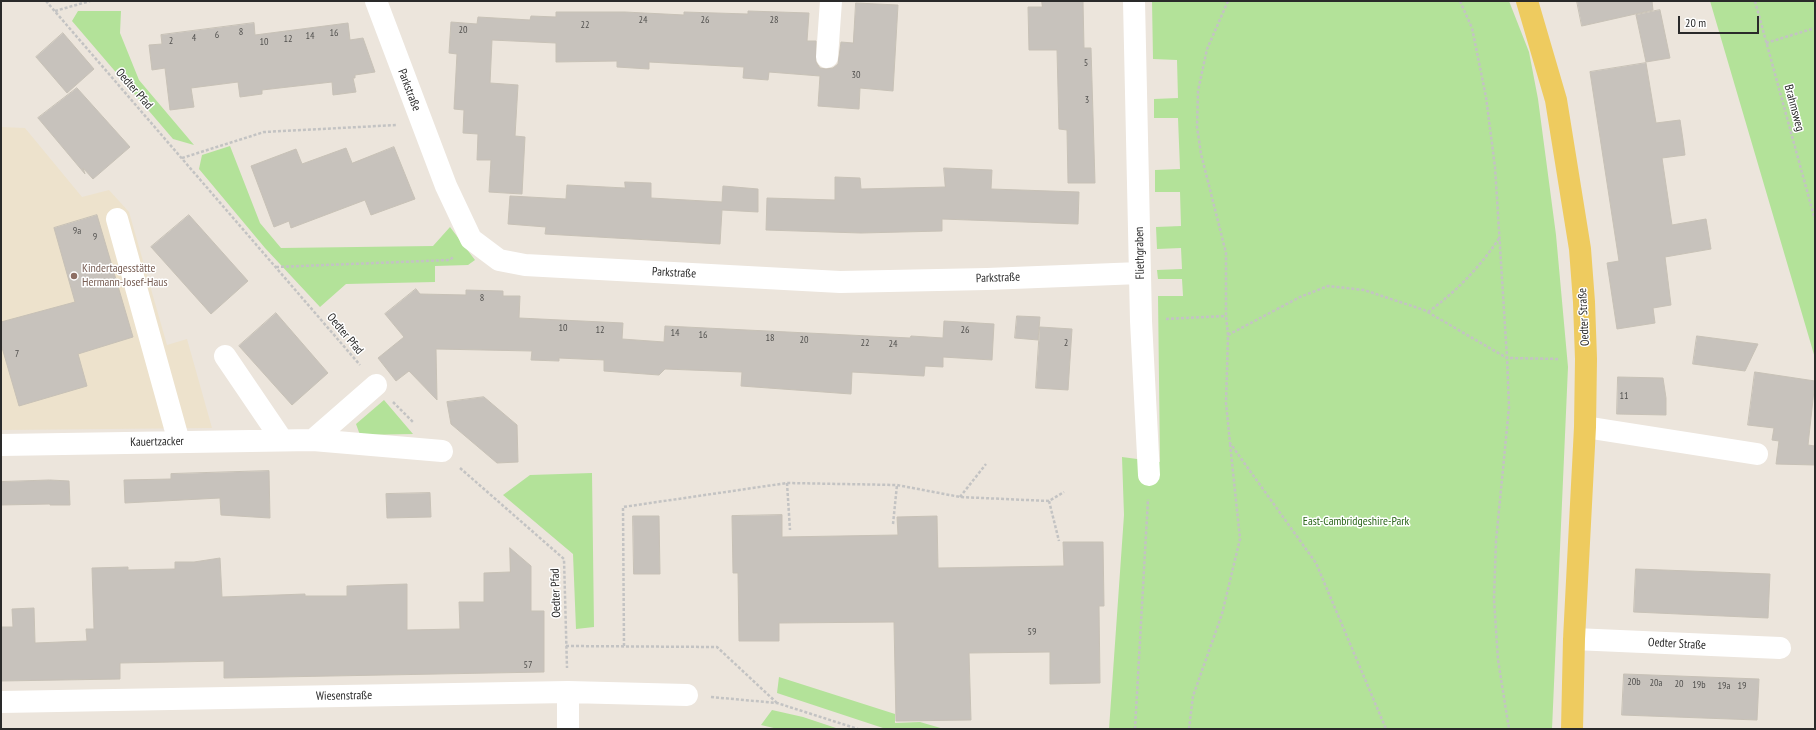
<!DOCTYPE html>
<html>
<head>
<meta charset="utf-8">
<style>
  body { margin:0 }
  #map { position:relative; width:1816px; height:730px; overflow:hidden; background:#ece5dc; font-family:"PT Sans Narrow",sans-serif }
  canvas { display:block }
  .frame { position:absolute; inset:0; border:2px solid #2a2a2a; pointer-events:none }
  .scale { position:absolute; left:1678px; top:16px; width:81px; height:18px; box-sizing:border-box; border:2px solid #2a2a2a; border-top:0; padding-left:5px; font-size:12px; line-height:14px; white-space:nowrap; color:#2a2a2a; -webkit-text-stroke:3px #fff; paint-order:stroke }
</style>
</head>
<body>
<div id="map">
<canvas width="1816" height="730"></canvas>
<div class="frame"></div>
<div class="scale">20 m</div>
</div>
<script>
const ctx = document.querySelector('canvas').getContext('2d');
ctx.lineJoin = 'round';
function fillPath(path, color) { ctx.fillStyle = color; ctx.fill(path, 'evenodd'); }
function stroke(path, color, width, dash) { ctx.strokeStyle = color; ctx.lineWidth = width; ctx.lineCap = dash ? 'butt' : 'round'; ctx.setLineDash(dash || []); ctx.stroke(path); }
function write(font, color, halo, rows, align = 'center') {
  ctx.font = font + ' "PT Sans Narrow",sans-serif'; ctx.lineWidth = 3; ctx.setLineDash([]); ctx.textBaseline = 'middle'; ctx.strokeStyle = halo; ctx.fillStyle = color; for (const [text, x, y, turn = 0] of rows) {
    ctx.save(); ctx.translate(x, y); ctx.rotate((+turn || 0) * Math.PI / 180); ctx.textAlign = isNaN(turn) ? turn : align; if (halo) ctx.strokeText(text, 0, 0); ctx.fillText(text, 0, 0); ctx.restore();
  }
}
fillPath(new Path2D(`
  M 1,127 L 25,128 L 82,197 L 109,190 L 129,212 L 167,345 L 187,339 L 212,428 L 1,430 Z`), '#ede2cc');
fillPath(new Path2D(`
  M 1152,1 L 1509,1 L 1529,52 L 1538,99 L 1556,235 L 1568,367 L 1552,729 L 1109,729 L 1124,515 L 1122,457 L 1160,462 L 1158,296 L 1183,296 L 1182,279 L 1158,279 L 1157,270 L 1182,269 L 1181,248 L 1157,249 L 1156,227 L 1181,226 L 1180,192 L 1155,192 L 1155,170 L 1180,169 L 1178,118 L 1154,118 L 1154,99 L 1178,98 L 1177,60 L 1153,59 Z
  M 1710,1 L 1815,1 L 1815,358 Z
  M 78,11 L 121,11 L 120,33 L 139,80 L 194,145 L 173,139 L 72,21 Z
  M 230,146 L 260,223 L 281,248 L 433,246 L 450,227 L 475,260 L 468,265 L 435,266 L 435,282 L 346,284 L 320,307 L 265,248 L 199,169 L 202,155 Z
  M 384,400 L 413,434 L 360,435 L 356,424 Z
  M 592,473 L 594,627 L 576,629 L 573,554 L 503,495 L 530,475 Z
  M 779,677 L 895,714 L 895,723 L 920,722 L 944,729 L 886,729 L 777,693 Z
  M 772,710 L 803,717 L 839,729 L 778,729 L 761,725 Z`), '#b3e299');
const building = new Path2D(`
  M 1042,1 L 1083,1 L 1084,48 L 1091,48 L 1095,183 L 1068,183 L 1067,130 L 1059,129 L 1057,50 L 1029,50 L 1028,7 L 1042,7 Z
  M 1577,1 L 1652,1 L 1653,10 L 1582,26 Z
  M 856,3 L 898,5 L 893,91 L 860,88 L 859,109 L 818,106 L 820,76 L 769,72 L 768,80 L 743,78 L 744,67 L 649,62 L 649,69 L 617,67 L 617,61 L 556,62 L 556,43 L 492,40 L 490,83 L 518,85 L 515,136 L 525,137 L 522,194 L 489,192 L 491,160 L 477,160 L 478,134 L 463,133 L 464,110 L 454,109 L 457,54 L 449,53 L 451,22 L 477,24 L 478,17 L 530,20 L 531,16 L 556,17 L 556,12 L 625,12 L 684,15 L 684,12 L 748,14 L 748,11 L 809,13 L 807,41 L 816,41 L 816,62 L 820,68 L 826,69 L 833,68 L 838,64 L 841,42 L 853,43 Z
  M 1660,10 L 1670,58 L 1646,62 L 1636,15 Z
  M 254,23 L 255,35 L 348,23 L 350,40 L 363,38 L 375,72 L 355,75 L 355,78 L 353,78 L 356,92 L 333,95 L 332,82 L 262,90 L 262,94 L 240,97 L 238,82 L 191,88 L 194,107 L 170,110 L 165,68 L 152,70 L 149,45 L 162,44 L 161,35 Z
  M 63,33 L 94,69 L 67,93 L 36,57 Z
  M 1646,63 L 1656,123 L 1680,120 L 1683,140 L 1685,155 L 1662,158 L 1672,225 L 1706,219 L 1711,249 L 1665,257 L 1671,305 L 1653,308 L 1655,323 L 1617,329 L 1607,263 L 1619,261 L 1590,72 Z
  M 77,88 L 130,147 L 93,179 L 83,168 L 85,174 L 38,118 Z
  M 394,147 L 415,199 L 371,215 L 365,200 L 291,228 L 289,221 L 274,227 L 251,166 L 296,149 L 302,164 L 346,148 L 352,163 Z
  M 944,168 L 992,170 L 991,189 L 1079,192 L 1078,224 L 942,219 L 942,231 L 861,233 L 766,230 L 767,198 L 835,200 L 835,177 L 860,178 L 861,189 L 945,187 Z
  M 625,182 L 651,183 L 651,198 L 722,202 L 723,186 L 758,189 L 758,212 L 722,210 L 720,244 L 545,234 L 546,227 L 508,224 L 510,196 L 566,199 L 567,185 L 625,188 Z
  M 97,215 L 133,337 L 78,354 L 87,386 L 19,406 L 1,344 L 1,322 L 75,302 L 54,228 Z
  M 189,215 L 248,281 L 211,314 L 151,247 Z
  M 416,289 L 420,294 L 466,295 L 466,290 L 503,291 L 503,296 L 520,296 L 519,318 L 623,323 L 622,339 L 664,342 L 665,326 L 910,338 L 911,336 L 943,338 L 944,321 L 994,324 L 992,360 L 943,357 L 943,367 L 925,366 L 924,376 L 852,372 L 851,394 L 741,386 L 742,372 L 665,369 L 659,375 L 604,371 L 604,360 L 559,358 L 559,361 L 531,360 L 532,351 L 436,349 L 437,400 L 409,371 L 396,381 L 378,358 L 404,337 L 385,314 Z
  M 276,313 L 328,373 L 292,405 L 239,346 Z
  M 1017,316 L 1040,317 L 1038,340 L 1015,338 Z
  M 1040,327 L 1072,329 L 1068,390 L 1036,388 Z
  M 1697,336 L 1758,344 L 1745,371 L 1693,364 Z
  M 1755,372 L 1815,381 L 1808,445 L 1815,446 L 1815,465 L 1776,464 L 1779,441 L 1772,440 L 1774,428 L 1748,425 Z
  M 1618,377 L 1663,378 L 1666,398 L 1666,415 L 1617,414 Z
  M 484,397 L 517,425 L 518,462 L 497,463 L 451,424 L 447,402 Z
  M 269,471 L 270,518 L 221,515 L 220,498 L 125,503 L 124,480 L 171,479 L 171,474 Z
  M 50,480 L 69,481 L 70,505 L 50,505 L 50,504 L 1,505 L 1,482 Z
  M 430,493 L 431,517 L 387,518 L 386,494 Z
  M 782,515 L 782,537 L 898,535 L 897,517 L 937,516 L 938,568 L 1064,566 L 1063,542 L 1103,542 L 1104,606 L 1099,606 L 1100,683 L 1050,684 L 1050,652 L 969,653 L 971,720 L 896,721 L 894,622 L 779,623 L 779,641 L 739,641 L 738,573 L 733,573 L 732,516 Z
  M 633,516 L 659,516 L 660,574 L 634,574 Z
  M 510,548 L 531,566 L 531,611 L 544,611 L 544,672 L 224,678 L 224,661 L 120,663 L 120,679 L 1,681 L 1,627 L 13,627 L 12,609 L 34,608 L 35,643 L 87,641 L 86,629 L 94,629 L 92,568 L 128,567 L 128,570 L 175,569 L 175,562 L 194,562 L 220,558 L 222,597 L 305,594 L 305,596 L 347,596 L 347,586 L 407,584 L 407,630 L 460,629 L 459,602 L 484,602 L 484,573 L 510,572 Z
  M 1636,569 L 1770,574 L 1768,618 L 1634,612 Z
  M 1624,674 L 1759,679 L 1757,720 L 1622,715 Z`);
fillPath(building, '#c7c2bc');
stroke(building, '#c7c1b6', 1);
stroke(new Path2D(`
  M 46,1 L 360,365
  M 1228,1 L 1207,49 L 1198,91 L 1197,127 L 1201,154 L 1226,253 L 1226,316 L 1228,335 L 1226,403 L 1230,443 L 1316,563 L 1386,729
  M 1460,1 L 1472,28 L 1486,97 L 1495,167 L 1507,358 L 1560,359
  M 1755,1 L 1815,220
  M 55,11 L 90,1
  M 1766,43 L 1815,28
  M 182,158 L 264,132 L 397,125
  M 276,267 L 450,260 L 454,256
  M 1428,312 C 1457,291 1480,267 1500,237
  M 1166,319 L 1226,316
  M 1228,335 L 1300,297 L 1328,286 L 1364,290 L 1424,310 L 1507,358 L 1509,407 L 1496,541 L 1494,599 L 1498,660 L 1509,729
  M 393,402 L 413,422
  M 460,468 L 564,559 L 567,668
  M 787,483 L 790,530
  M 960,497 L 986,464
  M 1049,501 L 1059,541
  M 893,524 L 897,485
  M 566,646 L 717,647 L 777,703
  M 624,646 L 623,507 L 787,483 L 897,485 L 960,497 L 1049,501 L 1064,492
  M 711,697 L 777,703 L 858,729
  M 1135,729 L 1148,499
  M 1189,729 L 1193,696 L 1222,614 L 1240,539 L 1230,443`), '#c3c3c3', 2.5, [3, 2]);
stroke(new Path2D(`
  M 376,1 L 446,186 L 471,239 L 499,260 L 525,265 L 840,282 L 987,279 L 1140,273
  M 1134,1 L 1141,321 L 1149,475
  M 827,57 L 831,1
  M 117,219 L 179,442
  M 225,356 L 282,440
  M 1585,427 L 1757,454
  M 313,440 L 376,385
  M 1,445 L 313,440 L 442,451
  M 1574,639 L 1780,648
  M 568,692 L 568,729
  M 1,702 L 568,692 L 687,695`), '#fff', 22);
stroke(new Path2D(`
  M 1527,1 L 1556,100 L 1580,249 L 1584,302 L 1586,359 L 1585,427 L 1574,639 L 1572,729`), '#eecb5f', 22);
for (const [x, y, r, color] of [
  [74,276,4,"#8d6e63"]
]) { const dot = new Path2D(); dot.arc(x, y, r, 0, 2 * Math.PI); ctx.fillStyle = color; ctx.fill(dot); stroke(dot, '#fff', 1.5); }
write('10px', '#51504e', null, [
  ["24",643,20],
  ["26",705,20],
  ["28",774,20],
  ["22",585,25],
  ["20",463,30],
  ["8",241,32],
  ["16",334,33],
  ["6",217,35],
  ["14",310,36],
  ["4",194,38],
  ["12",288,39],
  ["2",171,41],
  ["10",264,42],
  ["5",1086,63],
  ["30",856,75],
  ["3",1087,100],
  ["9a",77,231],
  ["9",95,237],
  ["8",482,298],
  ["10",563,328],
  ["12",600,330],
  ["26",965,330],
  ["14",675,333],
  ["16",703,335],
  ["18",770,338],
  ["20",804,340],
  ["22",865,343],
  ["2",1066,343],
  ["24",893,344],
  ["7",17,354],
  ["11",1624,396],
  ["59",1032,632],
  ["57",528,665],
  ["20b",1634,682],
  ["20a",1656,683],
  ["20",1679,684],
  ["19b",1699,685],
  ["19a",1724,686],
  ["19",1742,686]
]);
write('12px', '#2a2a2a', '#fff', [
  ["Oedter Pfad",134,89,49],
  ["Parkstraße",409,90,69],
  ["Brahmsweg",1794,108,75],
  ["Fliethgraben",1140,253,-91],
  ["Parkstraße",674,273,3],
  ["Parkstraße",998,278,-2],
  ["Oedter Straße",1584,317,-93],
  ["Oedter Pfad",345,334,50],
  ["Kauertzacker",157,442,-1],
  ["Oedter Pfad",556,593,-92],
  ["Oedter Straße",1677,644,3],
  ["Wiesenstraße",344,696,-1]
]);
write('12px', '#785e54', '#fff', [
  ["Kindertagesstätte",82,269],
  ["Hermann-Josef-Haus",82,283]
], 'left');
write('12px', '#2c661b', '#fff', [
  ["East-Cambridgeshire-Park",1356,522]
]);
</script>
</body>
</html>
